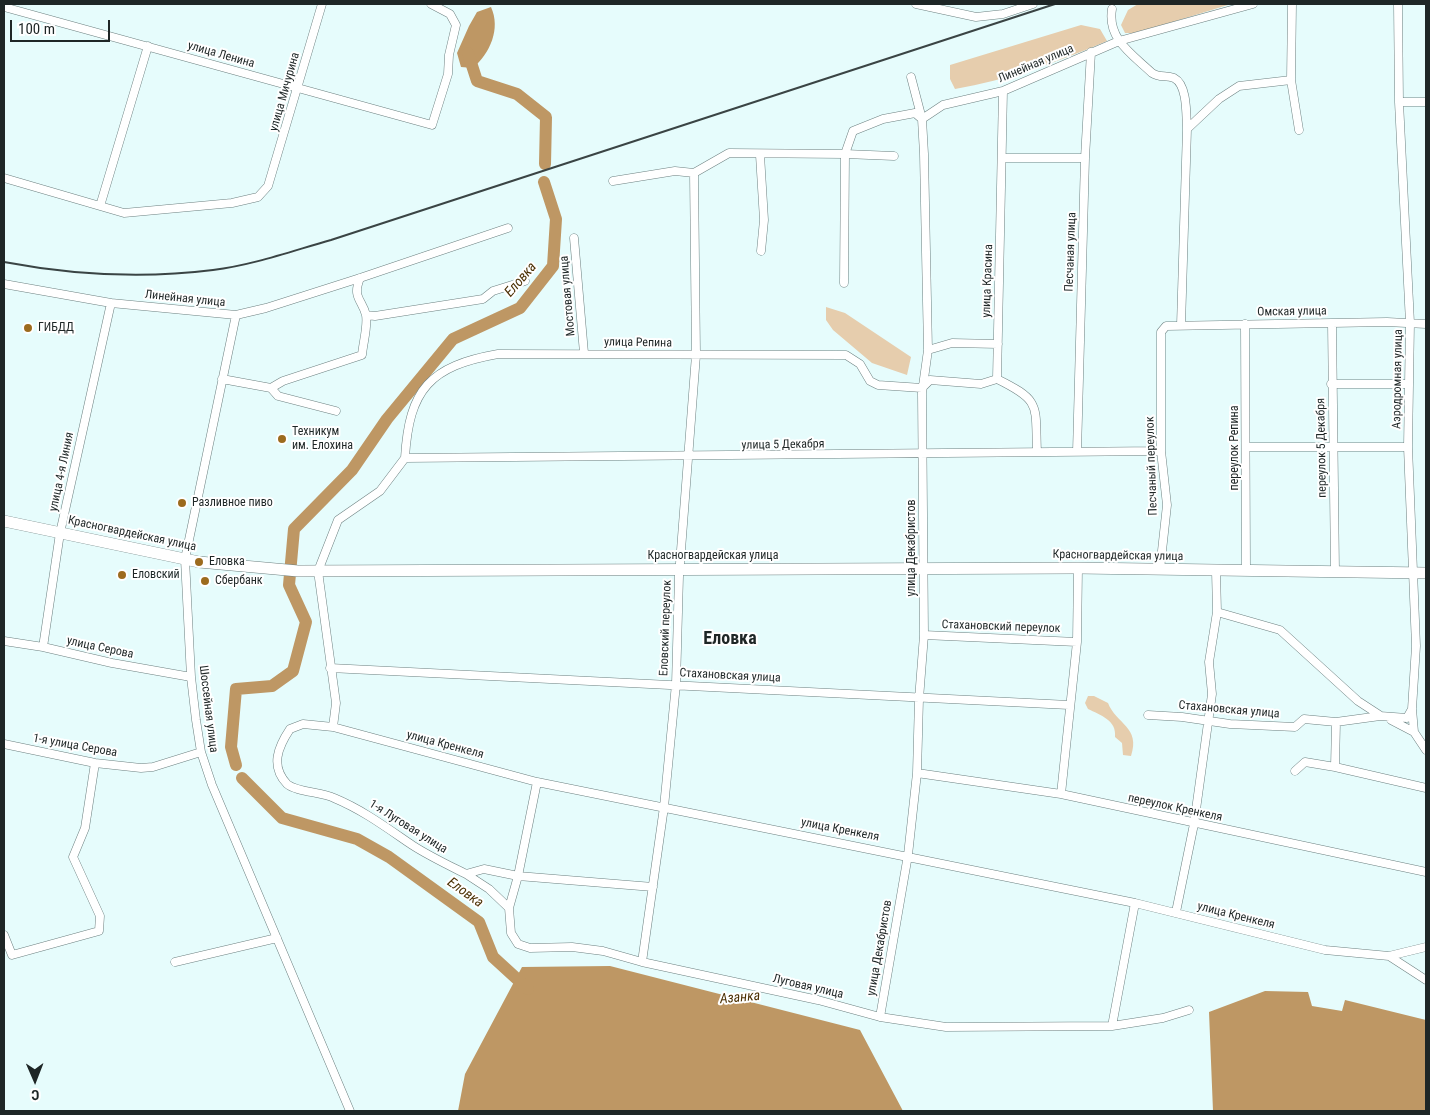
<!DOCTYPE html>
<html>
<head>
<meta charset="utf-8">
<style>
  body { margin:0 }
  #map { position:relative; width:1430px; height:1115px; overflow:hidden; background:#e6fcfc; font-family:"Roboto Condensed",sans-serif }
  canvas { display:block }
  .frame { position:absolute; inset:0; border:5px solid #1e2626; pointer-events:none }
  .north { position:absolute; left:10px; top:1055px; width:50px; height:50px; -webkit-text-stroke:4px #fff; paint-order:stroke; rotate:179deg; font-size:14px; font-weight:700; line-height:20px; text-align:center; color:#1e2626 }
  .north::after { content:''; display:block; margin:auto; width:18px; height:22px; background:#1e2626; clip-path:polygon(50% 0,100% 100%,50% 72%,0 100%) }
  .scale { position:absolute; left:10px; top:20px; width:100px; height:22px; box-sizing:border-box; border:2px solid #1e2626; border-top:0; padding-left:6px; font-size:15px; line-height:18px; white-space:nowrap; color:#1e2626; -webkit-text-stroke:4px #fff; paint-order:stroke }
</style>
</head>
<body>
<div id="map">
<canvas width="1430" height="1115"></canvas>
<div class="frame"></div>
<div class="north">С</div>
<div class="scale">100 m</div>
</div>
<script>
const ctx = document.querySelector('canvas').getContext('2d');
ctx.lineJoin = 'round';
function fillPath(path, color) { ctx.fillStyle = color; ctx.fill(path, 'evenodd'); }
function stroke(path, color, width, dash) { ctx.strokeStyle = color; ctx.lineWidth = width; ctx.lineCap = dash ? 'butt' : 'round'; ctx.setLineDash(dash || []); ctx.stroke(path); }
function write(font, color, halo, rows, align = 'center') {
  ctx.font = font + ' "Roboto Condensed",sans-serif'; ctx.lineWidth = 4; ctx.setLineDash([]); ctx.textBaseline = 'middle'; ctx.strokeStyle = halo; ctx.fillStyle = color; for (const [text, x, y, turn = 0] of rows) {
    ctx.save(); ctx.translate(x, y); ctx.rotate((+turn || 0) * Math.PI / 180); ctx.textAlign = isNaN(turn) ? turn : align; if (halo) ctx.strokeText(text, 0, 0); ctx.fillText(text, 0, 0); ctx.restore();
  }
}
fillPath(new Path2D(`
  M 1138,4 L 1231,4 L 1137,33 L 1125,33 L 1121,25 L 1128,10 Z
  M 1081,25 L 1100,29 L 1107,41 C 1059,62 1006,80 955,89 L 950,79 L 950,65 Z
  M 826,307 L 845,313 L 911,357 L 907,375 L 872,363 L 833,330 L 826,320 Z
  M 1088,696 L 1094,696 L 1108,703 C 1116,724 1141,727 1131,756 L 1123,755 L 1122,743 L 1115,737 C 1117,720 1100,715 1088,709 L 1085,703 Z`), '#e6cdad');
fillPath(new Path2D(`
  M 491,7 C 501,29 490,53 473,68 L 461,67 L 457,53 L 469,26 L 477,12 Z
  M 610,966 L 860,1030 L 903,1111 L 458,1111 L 465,1074 L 522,967 Z
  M 1265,991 L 1308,992 L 1312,1006 L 1342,1011 L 1345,1000 L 1426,1020 L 1426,1111 L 1213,1111 L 1209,1012 Z`), '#be9764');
stroke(new Path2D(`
  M 468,53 L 477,81 L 517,94 L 546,117 L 545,164
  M 236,765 L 231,747 L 236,689 L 272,686 L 293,671 L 306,622 L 289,585 L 294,529 L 352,470 L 387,419 L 453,339 L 520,308 L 553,266 L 556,219 L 544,182
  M 242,778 L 282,818 L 357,839 L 389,857 L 479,922 L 493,957 L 528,989`), '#be9764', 12);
const minor = new Path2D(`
  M 916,4 L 976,17 L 1003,14 L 1033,4
  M 1292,4 L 1291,80 L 1299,130
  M 1398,4 L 1399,102 L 1410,323 L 1408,447 L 1416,646 L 1412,709 L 1414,732 L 1426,750
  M 4,7 L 432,125 L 448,74 L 449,55 L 456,25 L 450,14 L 431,4
  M 1112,9 C 1107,39 1132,54 1152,73 C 1159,78 1166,75 1174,78 C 1188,85 1186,116 1187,129 L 1219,99 L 1239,86 L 1291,80
  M 1003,91 L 997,379 C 1042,401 1035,405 1037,452
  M 1399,102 L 1426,102
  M 760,155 L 764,220 L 761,251
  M 1003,158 L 1085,158
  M 4,178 L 124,213 L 232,203 L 258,197 L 268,186 L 322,4
  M 613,181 L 675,171 L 694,173 L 729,153 L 845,154 L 853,131 L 883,119 L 915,113 L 922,119 L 943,105 L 1003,91 L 1119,41 L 1253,4
  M 100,206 L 148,46
  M 574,238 L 584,353
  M 844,283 L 845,154 L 894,156
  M 4,284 L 111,303 L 236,315 L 266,308 L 360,278 L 508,228
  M 236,315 L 185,559 L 191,677 L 196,720 L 201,752 L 212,785 L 350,1111
  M 366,315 L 375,316 L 483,299 L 493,291 L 525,281
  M 1332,323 L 1335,572
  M 1245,324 L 1246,571
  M 1181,325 L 1187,129
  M 928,350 L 952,343 L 998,344
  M 222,379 L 271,388 L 278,396 L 336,411
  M 1331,384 L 1409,384
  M 271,388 L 283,381 L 362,355 C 363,343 368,326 366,315 C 362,299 352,298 360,278
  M 1246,447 L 1408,447
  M 1077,452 L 1085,158 L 1091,52
  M 405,458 L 1161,451
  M 405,458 C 409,389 430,366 498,354 L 846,355 L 860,364 L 870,381 L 878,385 L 922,388 L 930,380 L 981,384 L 997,379
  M 1160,569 L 1167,505 L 1161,451 L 1161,332 L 1166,326 L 1387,322 L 1426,324
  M 1217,612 L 1280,630 L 1358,701 L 1381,716
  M 924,635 L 1077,642
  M 4,641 L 43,647 L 112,663 L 191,677
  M 43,647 L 60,533 L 111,303
  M 330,668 L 1069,705
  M 1148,715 L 1182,717 L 1230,724 L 1295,727 L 1304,719 L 1336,722 L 1380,716 L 1407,718 L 1412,709
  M 1391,720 L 1414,732
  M 333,727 L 336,703 L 318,571 L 338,520 L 380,491 L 405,458
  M 4,744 L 95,763 L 141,768 L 153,767 L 201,752
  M 1335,767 L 1336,722
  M 1295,771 L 1305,762 L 1335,767 L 1426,788
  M 917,773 L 1061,794 L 1426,872
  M 1061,794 L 1077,642 L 1078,568
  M 466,874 L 489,889 L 509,908 L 511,933 L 518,944 L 530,948 L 572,947 L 603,951 L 642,962 L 818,1000 L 880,1017 L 946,1027 L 1112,1026 L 1163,1018 L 1189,1010
  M 653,887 L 518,876 L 484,869 L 466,874 C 448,865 429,856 412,845 C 387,828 363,810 334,798 C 322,792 296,792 287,784 C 270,766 278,747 290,729 L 303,724 L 333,727 L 537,782 L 1135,903 L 1325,950 L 1389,956 L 1426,980
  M 509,908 L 518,876 L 537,782
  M 1176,912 L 1194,824 L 1212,694 L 1209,662 L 1217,612 L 1216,571
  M 4,935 L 12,955 L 99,931 L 100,916 L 73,857 L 85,828 L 95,763
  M 1389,956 L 1426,947
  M 175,962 L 277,938
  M 642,962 L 664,807 L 676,684 L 679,576 L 696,355 L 694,173
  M 880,1017 L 908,855 L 917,773 L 919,699 L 924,635 L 922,393 L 928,350 L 924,154 L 922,119 L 911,77
  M 1112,1026 L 1135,903`);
const secondary = new Path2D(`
  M 4,521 L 199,562 L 298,571 L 1078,568 L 1426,573`);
stroke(minor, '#6d8181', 9);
stroke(secondary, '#6d8181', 12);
stroke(minor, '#fff', 8);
stroke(secondary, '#fff', 11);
stroke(new Path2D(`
  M 4,262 C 73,275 142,279 213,270 C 253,265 292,251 331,240 L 1055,4`), '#3a4444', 2);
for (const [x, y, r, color] of [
  [28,328,5,"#9c6b1e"],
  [282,439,5,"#9c6b1e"],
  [182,503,5,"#9c6b1e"],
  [199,562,5,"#9c6b1e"],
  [122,575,5,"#9c6b1e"],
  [205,581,5,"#9c6b1e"]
]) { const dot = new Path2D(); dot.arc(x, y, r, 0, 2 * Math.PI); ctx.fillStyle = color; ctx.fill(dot); stroke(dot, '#fff', 2); }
write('12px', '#1e2626', '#fff', [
  ["улица Ленина",221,55,16],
  ["Линейная улица",1036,64,-23],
  ["улица Мичурина",285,92,-74],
  ["Песчаная улица",1071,252,-88],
  ["улица Красина",988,281,-88],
  ["Мостовая улица",568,296,-95],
  ["Линейная улица",185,299,6],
  ["Омская улица",1292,312,-1],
  ["улица Репина",638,343,1],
  ["Аэродромная улица",1398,379,-89],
  ["улица 5 Декабря",783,445,-1],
  ["переулок Репина",1235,448,-90],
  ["переулок 5 Декабря",1322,448,-91],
  ["Песчаный переулок",1152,466,-92],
  ["улица 4-я Линия",62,472,-78],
  ["Красногвардейская улица",132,534,12],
  ["улица Декабристов",912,548,-90],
  ["Красногвардейская улица",713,556],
  ["Красногвардейская улица",1118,556,1],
  ["Стахановский переулок",1001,627,2],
  ["Еловский переулок",666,628,-88],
  ["улица Серова",100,648,12],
  ["Стахановская улица",730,676,3],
  ["Шоссейная улица",208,709,83],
  ["Стахановская улица",1229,710,5],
  ["улица Кренкеля",445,745,15],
  ["1-я улица Серова",75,746,10],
  ["переулок Кренкеля",1175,808,12],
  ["1-я Луговая улица",408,827,32],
  ["улица Кренкеля",840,830,11],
  ["улица Кренкеля",1236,916,14],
  ["улица Декабристов",880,948,-80],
  ["Луговая улица",808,987,13]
]);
write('12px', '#1e2626', '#fff', [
  ["ГИБДД",38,328],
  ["Техникум",292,432],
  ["им. Елохина",292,446],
  ["Разливное пиво",192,503],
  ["Еловка",209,562],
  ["Еловский",132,575],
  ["Сбербанк",215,581]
], 'left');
write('italic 14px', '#4b3004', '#fff', [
  ["Еловка",521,280,-49],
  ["Еловка",465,893,36],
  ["Азанка",740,998,-5]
]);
write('bold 18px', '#1e2626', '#fff', [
  ["Еловка",730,639]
]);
</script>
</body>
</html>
